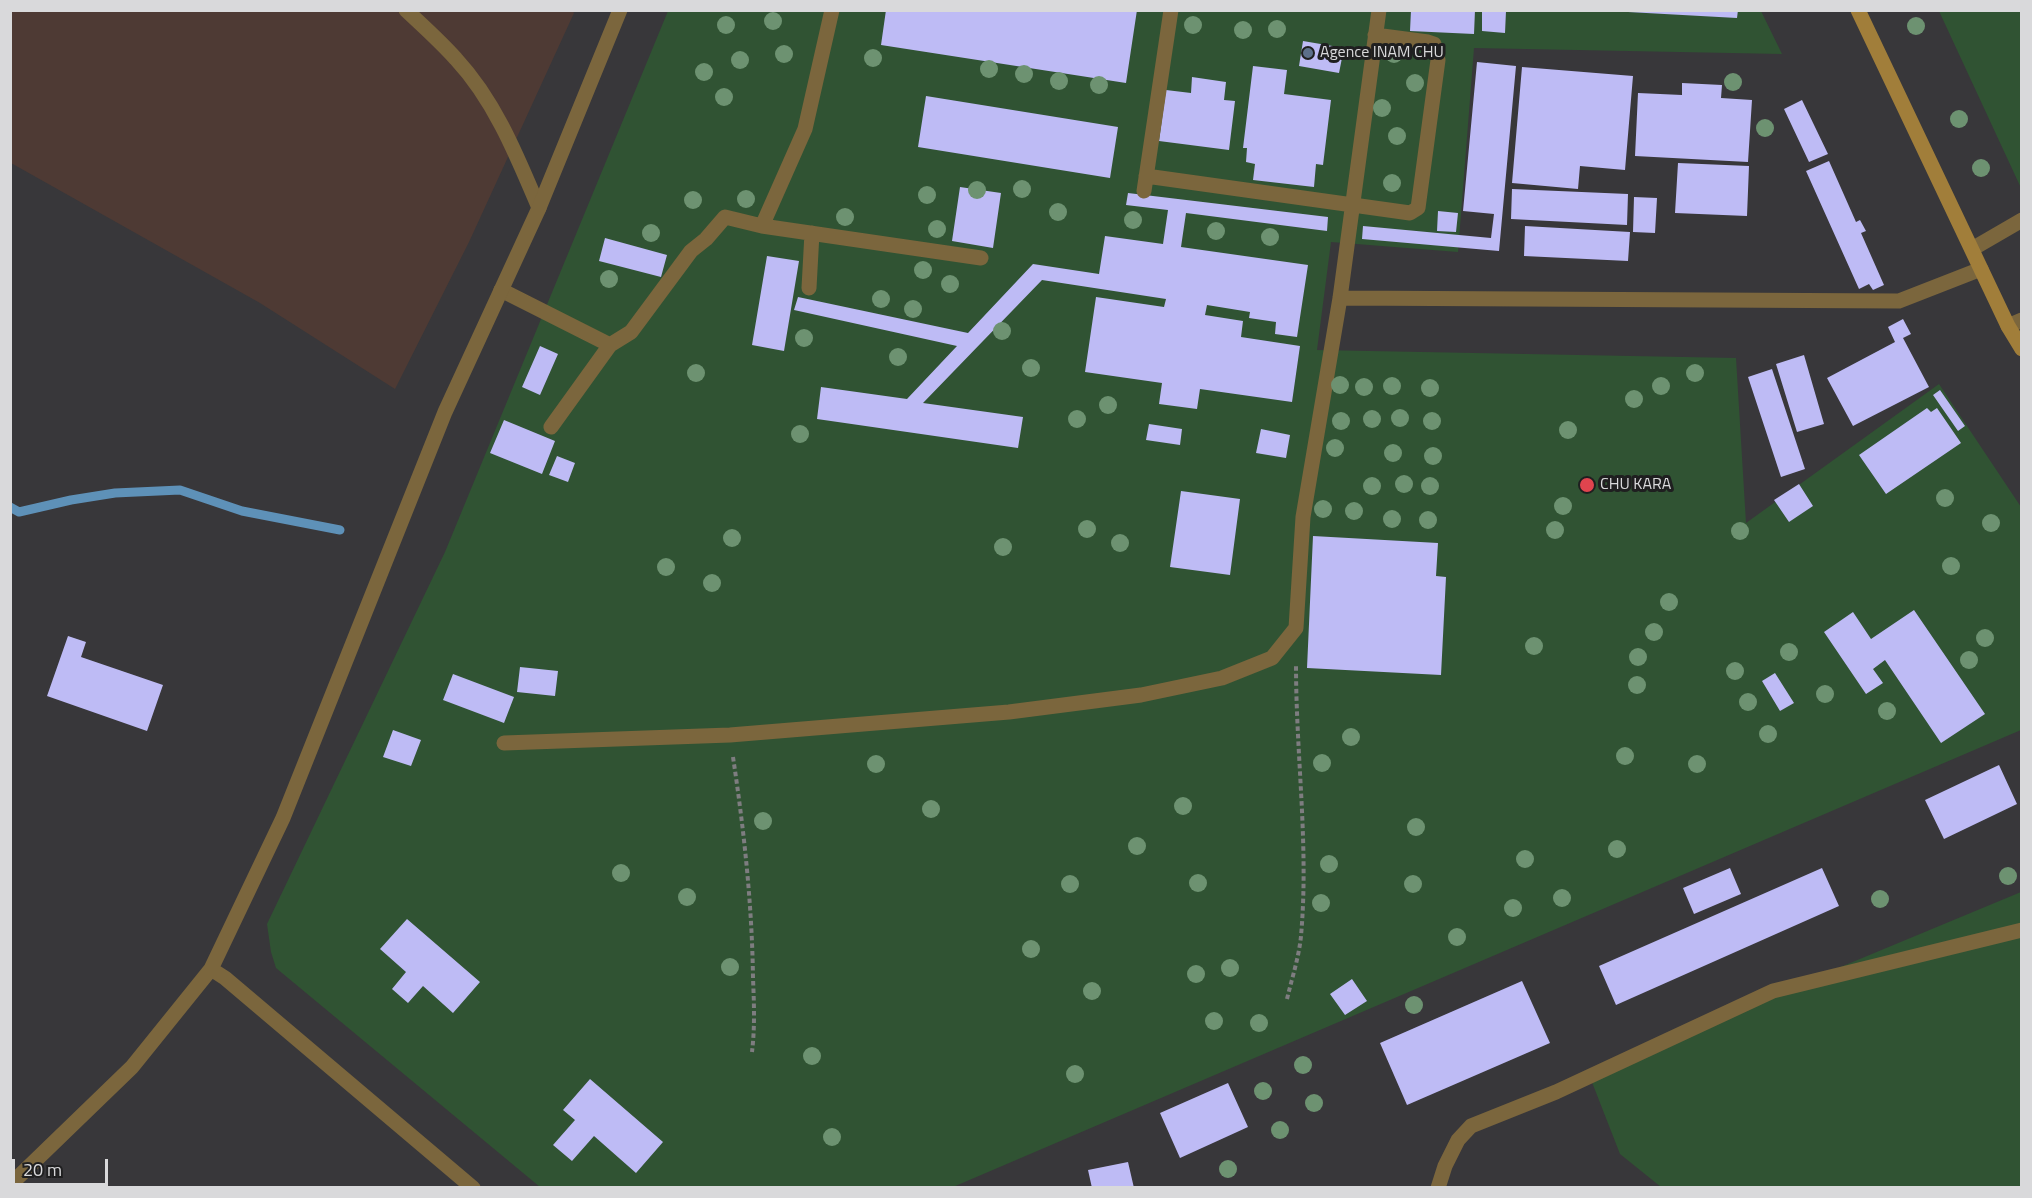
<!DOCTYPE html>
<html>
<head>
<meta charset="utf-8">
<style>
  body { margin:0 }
  #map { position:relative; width:2032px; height:1198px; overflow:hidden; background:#38373a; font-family:"Titillium Web",sans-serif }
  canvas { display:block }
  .frame { position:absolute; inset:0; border:12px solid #d9d9db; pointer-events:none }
  .scale { position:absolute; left:12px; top:1159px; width:96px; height:27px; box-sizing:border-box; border:3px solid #d9d9db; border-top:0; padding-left:8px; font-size:18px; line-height:21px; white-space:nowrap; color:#d9d9db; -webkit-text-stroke:4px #1f1f20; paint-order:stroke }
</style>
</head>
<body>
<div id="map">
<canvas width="2032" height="1198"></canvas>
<div class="frame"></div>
<div class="scale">20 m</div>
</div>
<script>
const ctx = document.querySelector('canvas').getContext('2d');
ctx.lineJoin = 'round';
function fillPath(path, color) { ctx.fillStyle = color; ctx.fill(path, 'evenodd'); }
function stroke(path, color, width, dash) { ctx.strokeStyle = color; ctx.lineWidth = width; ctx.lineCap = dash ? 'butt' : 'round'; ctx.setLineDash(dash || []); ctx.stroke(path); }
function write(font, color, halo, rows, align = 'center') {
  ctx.font = font + ' "Titillium Web",sans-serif'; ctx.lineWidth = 6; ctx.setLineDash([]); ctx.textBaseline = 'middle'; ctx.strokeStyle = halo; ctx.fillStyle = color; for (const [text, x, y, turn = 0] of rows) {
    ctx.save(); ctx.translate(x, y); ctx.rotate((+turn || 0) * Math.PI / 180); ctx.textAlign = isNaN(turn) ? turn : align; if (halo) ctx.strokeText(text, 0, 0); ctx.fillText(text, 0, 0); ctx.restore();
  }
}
fillPath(new Path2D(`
  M 572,10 L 574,13 L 469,242 L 395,389 L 260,303 L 11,163 L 11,11 Z`), '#4e3a34');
fillPath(new Path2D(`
  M 668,11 L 1761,11 L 1782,54 L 1474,48 L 1458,252 L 1331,242 L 1317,350 L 1736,358 L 1746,523 L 1939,384 L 2021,507 L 2021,730 L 953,1187 L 540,1187 L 276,968 L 271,952 L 267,924 L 445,552 Z
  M 1939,11 L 2021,11 L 2021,188 Z
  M 2021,892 L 2021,1187 L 1661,1187 L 1620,1154 L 1588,1072 Z`), '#305333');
stroke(new Path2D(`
  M 10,507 L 19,512 L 71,500 L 115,493 L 180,490 L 242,511 L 340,530`), '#5e91b8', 9);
fillPath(new Path2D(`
  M 886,10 L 1137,10 L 1126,83 L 881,45 Z
  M 1411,10 L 1475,10 L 1474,34 L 1410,31 Z
  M 1482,10 L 1506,11 L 1505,33 L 1482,31 Z
  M 1628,10 L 1738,10 L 1737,18 L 1628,12 Z
  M 1303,41 L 1344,48 L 1339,73 L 1299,66 Z
  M 1477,62 L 1516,66 L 1499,251 L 1362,239 L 1363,226 L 1491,238 L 1494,214 L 1463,211 Z
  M 1253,66 L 1287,70 L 1284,94 L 1331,100 L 1323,165 L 1316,164 L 1314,187 L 1253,180 L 1255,164 L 1246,162 L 1247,148 L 1243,148 Z
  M 1522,67 L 1633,76 L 1625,170 L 1580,166 L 1578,189 L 1512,183 Z
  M 1192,77 L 1226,82 L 1224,100 L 1235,101 L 1229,150 L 1159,141 L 1166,90 L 1191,93 Z
  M 1682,83 L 1722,85 L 1721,98 L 1752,100 L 1748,162 L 1635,156 L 1638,93 L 1682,95 Z
  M 926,96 L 1118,127 L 1110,178 L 918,147 Z
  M 1802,100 L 1828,154 L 1809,162 L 1784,109 Z
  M 1829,161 L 1856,222 L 1860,220 L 1866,231 L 1861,233 L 1884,285 L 1873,290 L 1869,284 L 1859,289 L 1806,171 Z
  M 1678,163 L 1749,166 L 1747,216 L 1675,213 Z
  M 960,187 L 1001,193 L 993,248 L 952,241 Z
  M 1512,189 L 1628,194 L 1627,225 L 1511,219 Z
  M 1128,193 L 1328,217 L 1327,231 L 1186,213 L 1181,247 L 1308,265 L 1297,337 L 1275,334 L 1276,322 L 1249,318 L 1250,312 L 1207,305 L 1205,315 L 1243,321 L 1241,337 L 1300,346 L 1292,402 L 1200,389 L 1197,409 L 1159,404 L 1162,383 L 1085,372 L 1096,297 L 1164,307 L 1166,299 L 1042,280 L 923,403 L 1023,417 L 1018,448 L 817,419 L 821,387 L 907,399 L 957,346 L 794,310 L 798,297 L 968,333 L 1033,264 L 1099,274 L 1105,236 L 1163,244 L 1168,210 L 1126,205 Z
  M 1634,197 L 1657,198 L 1655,233 L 1633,232 Z
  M 1438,211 L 1458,213 L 1456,232 L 1437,231 Z
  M 1525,226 L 1630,232 L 1628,261 L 1524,256 Z
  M 605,238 L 667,255 L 661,277 L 599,261 Z
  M 767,256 L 799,261 L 784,351 L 752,345 Z
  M 1903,319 L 1911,334 L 1903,338 L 1929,387 L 1853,426 L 1827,378 L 1895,342 L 1888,327 Z
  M 540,346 L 558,354 L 540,395 L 522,387 Z
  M 1804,355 L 1824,424 L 1797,432 L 1776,364 Z
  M 1772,369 L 1805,469 L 1781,477 L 1748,377 Z
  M 1940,390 L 1965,426 L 1958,431 L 1933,395 Z
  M 1927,408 L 1931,412 L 1937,408 L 1961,443 L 1886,494 L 1859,455 Z
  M 504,420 L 555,441 L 542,474 L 490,453 Z
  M 1149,424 L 1182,429 L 1180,445 L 1146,440 Z
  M 1261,429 L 1290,435 L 1286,458 L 1256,453 Z
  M 557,456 L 575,463 L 568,482 L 549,475 Z
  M 1799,484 L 1813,506 L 1789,522 L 1774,500 Z
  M 1181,491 L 1240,499 L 1230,575 L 1170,567 Z
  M 1313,536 L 1438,543 L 1436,576 L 1446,577 L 1441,675 L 1307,668 Z
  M 1914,610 L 1985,714 L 1941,743 L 1885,660 L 1873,669 L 1883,683 L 1866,694 L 1824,632 L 1853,612 L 1871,639 Z
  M 68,636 L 86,642 L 81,657 L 163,685 L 147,731 L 47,696 Z
  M 520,667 L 558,671 L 555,696 L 517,692 Z
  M 1775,673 L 1794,703 L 1780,711 L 1762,681 Z
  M 453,674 L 514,697 L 504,723 L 443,700 Z
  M 393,730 L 421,740 L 411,766 L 383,757 Z
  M 1999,765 L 2017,804 L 1944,839 L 1925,800 Z
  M 1730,868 L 1741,894 L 1694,914 L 1683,888 Z
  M 1822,868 L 1839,906 L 1616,1005 L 1599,966 Z
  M 407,919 L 480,982 L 453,1013 L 423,986 L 408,1003 L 392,989 L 406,972 L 380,949 Z
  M 1352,979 L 1367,1001 L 1345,1015 L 1330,994 Z
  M 1522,981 L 1550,1043 L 1407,1105 L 1380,1043 Z
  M 590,1079 L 663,1142 L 636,1173 L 594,1136 L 572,1161 L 553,1145 L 575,1120 L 563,1110 Z
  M 1228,1083 L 1248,1127 L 1180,1158 L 1160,1113 Z
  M 1128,1162 L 1134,1188 L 1092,1188 L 1088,1170 Z`), '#bebbf5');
stroke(new Path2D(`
  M 733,757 C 744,830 752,904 753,978 C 754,1003 755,1027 752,1052
  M 1287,999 C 1292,978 1299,957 1301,936 C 1309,846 1296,756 1296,665`), '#7e7d80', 4, [4.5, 3]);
stroke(new Path2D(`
  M 406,10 C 423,26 441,42 456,59 C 495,101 517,156 539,208
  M 1146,176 L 1410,213 L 1418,208 L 1438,60 L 1434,44 L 1428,42 L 1375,35
  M 1144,191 L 1171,10
  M 762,226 L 805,129 L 832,10
  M 1972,249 L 2022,220
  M 809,288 L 812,233
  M 501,290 L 610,345
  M 1340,298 L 1899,301 L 1981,269
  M 551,427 L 610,345 L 631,332 L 691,251 L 706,239 L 725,217 L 762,226 L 981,258
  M 504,743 L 730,735 L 1009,712 L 1141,695 L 1222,678 L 1272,658 L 1296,628 L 1303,517 L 1340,298 L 1379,10
  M 1438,1188 L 1445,1166 L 1458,1140 L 1471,1126 L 1556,1092 L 1773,991 L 2022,930`), '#7b663d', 15);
stroke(new Path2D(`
  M 2008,326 L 2022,320
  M 211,969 L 225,978 L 473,1188
  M 10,1185 L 132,1067 L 211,969 L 283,818 L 445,412 L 539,208 L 620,10`), '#7b663d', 15);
stroke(new Path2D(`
  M 1858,10 L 2008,326 L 2022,349`), '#a17e3a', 15);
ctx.fillStyle = '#6d9271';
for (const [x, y] of [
  [773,21],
  [726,25],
  [1193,25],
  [1916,26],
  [1277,29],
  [1243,30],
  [784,54],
  [1394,54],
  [873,58],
  [740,60],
  [989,69],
  [704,72],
  [1024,74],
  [1059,81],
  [1733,82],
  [1415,83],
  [1099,85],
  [724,97],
  [1382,108],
  [1959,119],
  [1765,128],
  [1397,136],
  [1981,168],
  [1392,183],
  [1022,189],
  [977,190],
  [927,195],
  [746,199],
  [693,200],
  [1058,212],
  [845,217],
  [1133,220],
  [937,229],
  [1216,231],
  [651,233],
  [1270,237],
  [923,270],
  [609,279],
  [950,284],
  [881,299],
  [913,309],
  [1002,331],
  [804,338],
  [898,357],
  [1031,368],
  [696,373],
  [1695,373],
  [1340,385],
  [1392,386],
  [1661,386],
  [1364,387],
  [1430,388],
  [1634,399],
  [1108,405],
  [1400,418],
  [1077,419],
  [1372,419],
  [1341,421],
  [1432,421],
  [1568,430],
  [800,434],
  [1335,448],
  [1393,453],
  [1433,456],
  [1404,484],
  [1372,486],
  [1430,486],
  [1945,498],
  [1563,506],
  [1323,509],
  [1354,511],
  [1392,519],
  [1428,520],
  [1991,523],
  [1087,529],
  [1555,530],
  [1740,531],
  [732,538],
  [1120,543],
  [1003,547],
  [1951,566],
  [666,567],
  [712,583],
  [1669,602],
  [1654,632],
  [1985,638],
  [1534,646],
  [1789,652],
  [1638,657],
  [1969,660],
  [1735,671],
  [1637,685],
  [1825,694],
  [1748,702],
  [1887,711],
  [1768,734],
  [1351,737],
  [1625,756],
  [1322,763],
  [876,764],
  [1697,764],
  [1183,806],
  [931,809],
  [763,821],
  [1416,827],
  [1137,846],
  [1617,849],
  [1525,859],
  [1329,864],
  [621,873],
  [2008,876],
  [1198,883],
  [1070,884],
  [1413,884],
  [687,897],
  [1562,898],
  [1880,899],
  [1321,903],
  [1513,908],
  [1457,937],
  [1031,949],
  [730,967],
  [1230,968],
  [1196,974],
  [1092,991],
  [1414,1005],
  [1214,1021],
  [1259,1023],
  [812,1056],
  [1303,1065],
  [1075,1074],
  [1263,1091],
  [1314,1103],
  [1280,1130],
  [832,1137],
  [1228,1169]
]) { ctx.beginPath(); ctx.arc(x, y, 9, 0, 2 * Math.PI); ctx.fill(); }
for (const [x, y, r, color] of [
  [1308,53,6,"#5c6f8a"],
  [1587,485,8,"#e0444e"]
]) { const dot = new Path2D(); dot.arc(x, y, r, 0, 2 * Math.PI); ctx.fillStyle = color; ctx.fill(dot); stroke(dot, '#1f1f20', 2); }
write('16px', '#d9d9db', '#1f1f20', [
  ["Agence INAM CHU",1320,53],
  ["CHU KARA",1600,485]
], 'left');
</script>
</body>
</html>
